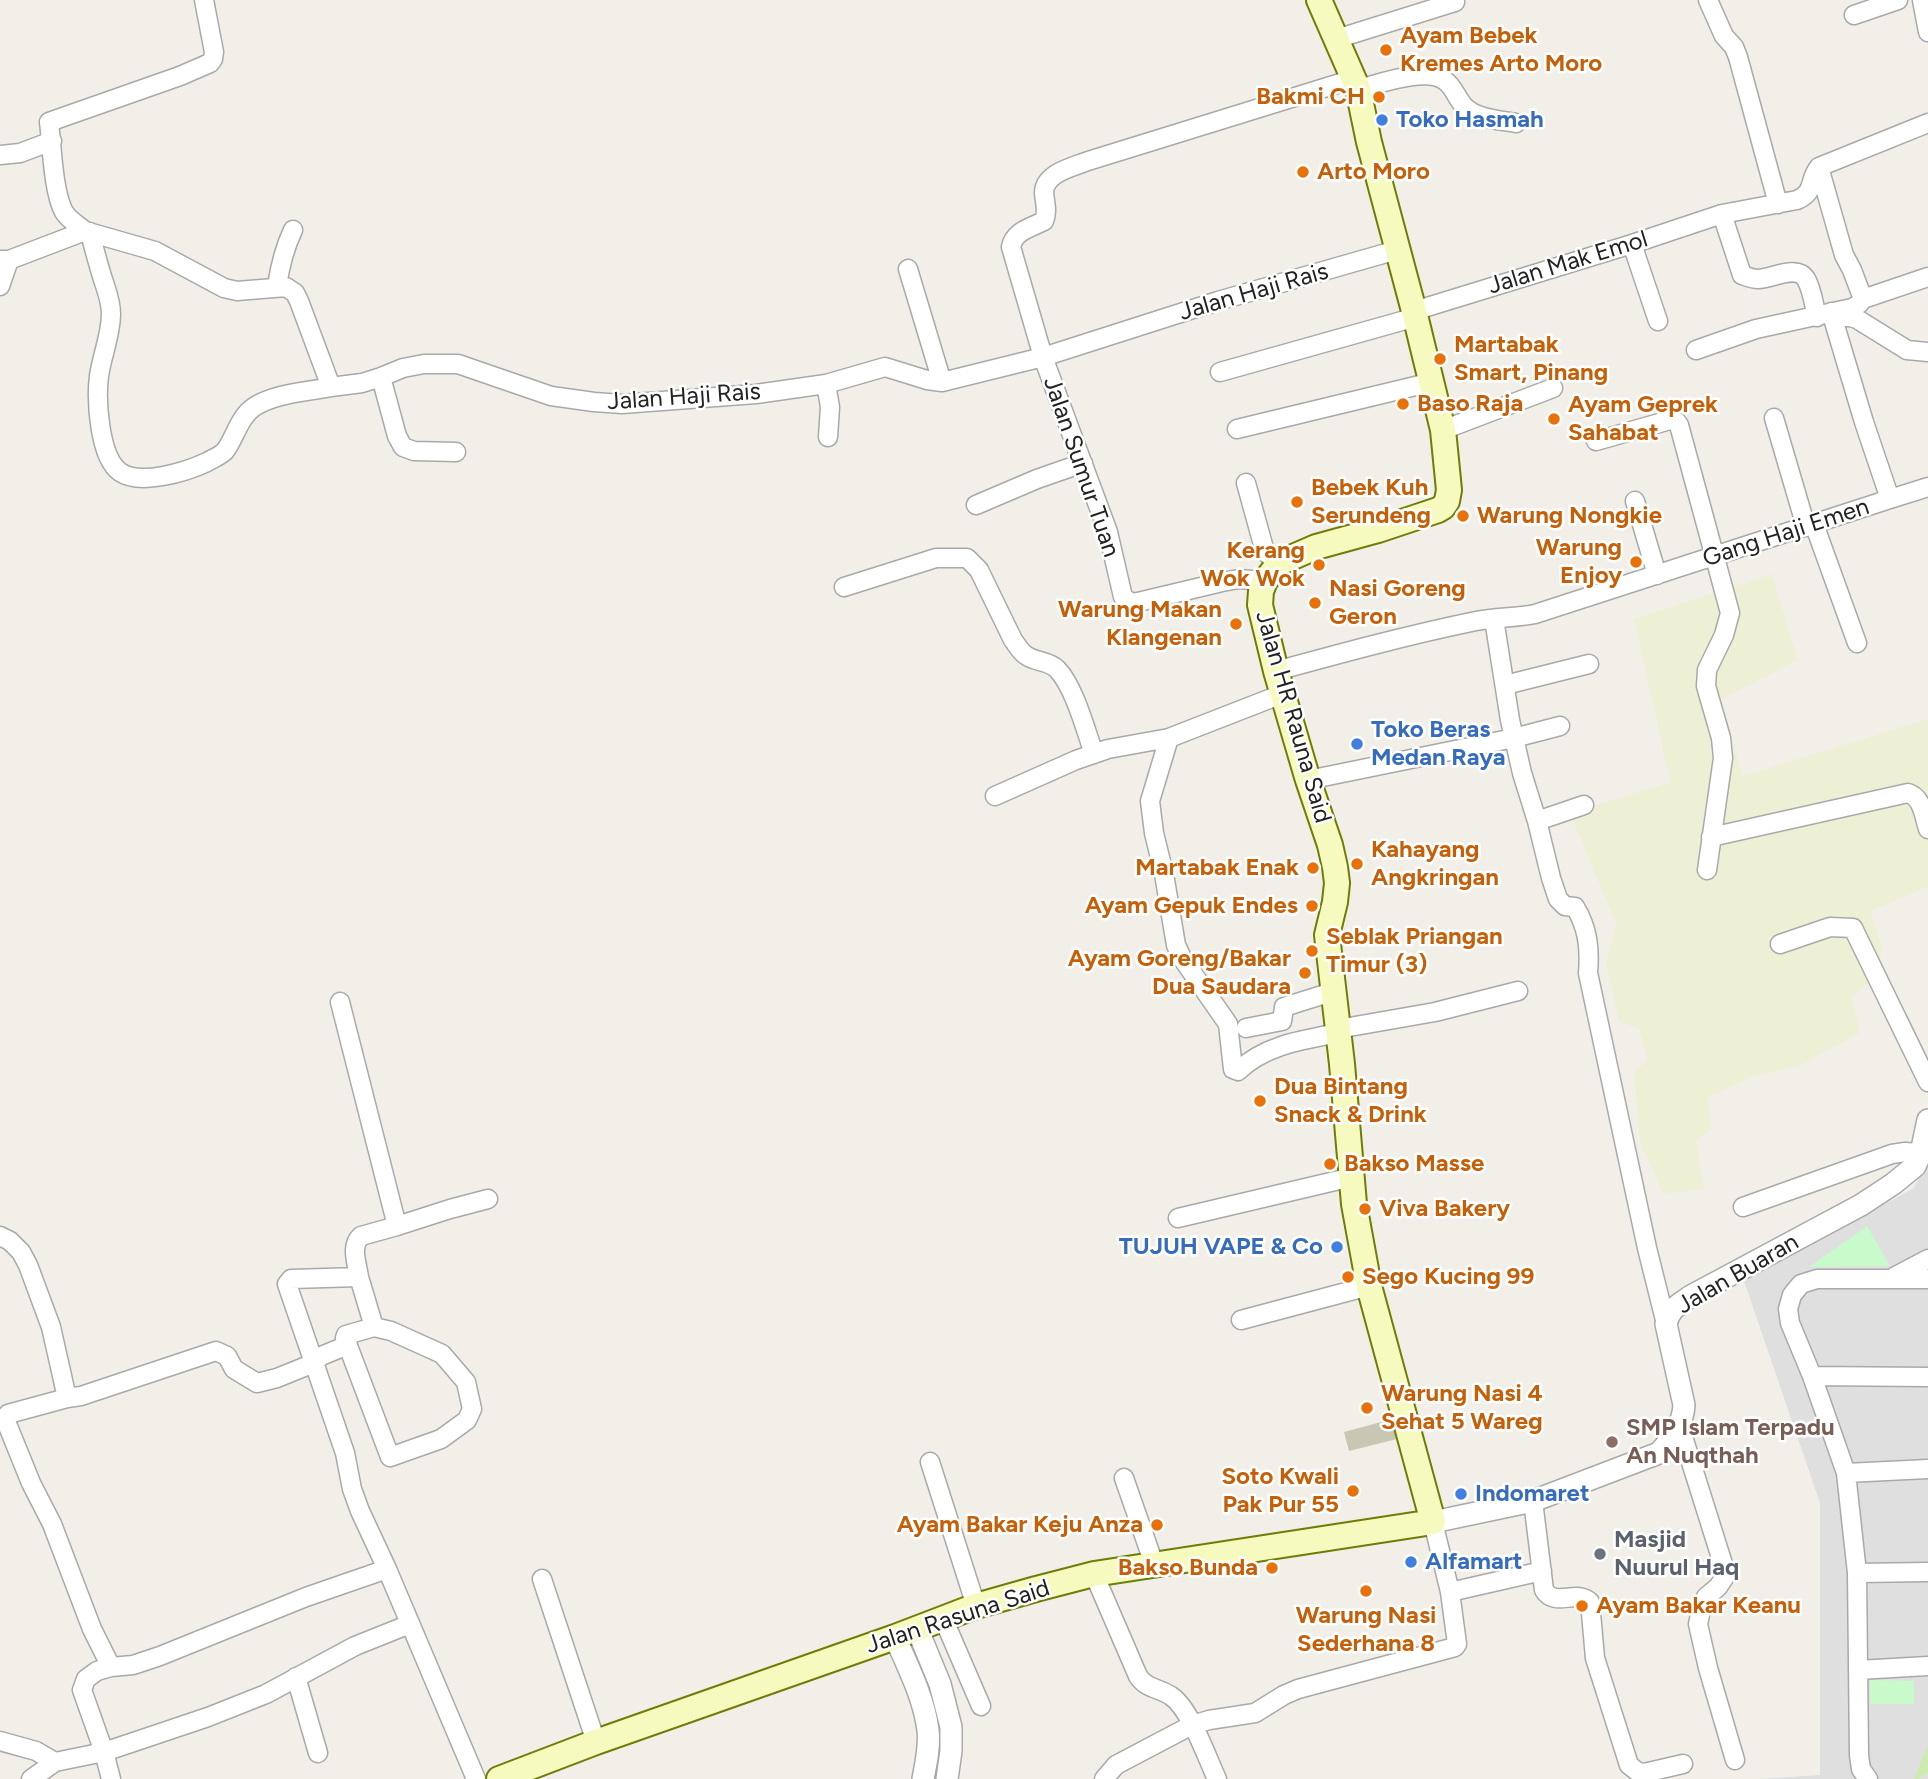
<!DOCTYPE html>
<html>
<head>
<meta charset="utf-8">
<style>
  body { margin:0 }
  canvas { display:block; background:#f2efe9 }
</style>
</head>
<body>
<canvas width="1928" height="1779"></canvas>
<script>
const ctx = document.querySelector('canvas').getContext('2d');
ctx.lineJoin = 'round';
function fillPath(path, color) { ctx.fillStyle = color; ctx.fill(path, 'evenodd'); }
function stroke(path, color, width, dash) { ctx.strokeStyle = color; ctx.lineWidth = width; ctx.lineCap = dash ? 'butt' : 'round'; ctx.setLineDash(dash || []); ctx.stroke(path); }
function write(font, color, halo, rows, align = 'center') {
  ctx.font = font + ' Figtree,sans-serif'; ctx.lineWidth = 5; ctx.setLineDash([]); ctx.textBaseline = 'middle'; ctx.strokeStyle = halo; ctx.fillStyle = color; for (const [text, x, y, turn = 0] of rows) {
    ctx.save(); ctx.translate(x, y); ctx.rotate((+turn || 0) * Math.PI / 180); ctx.textAlign = isNaN(turn) ? turn : align; if (halo) ctx.strokeText(text, 0, 0); ctx.fillText(text, 0, 0); ctx.restore();
  }
}
fillPath(new Path2D(`
  M 1928,1158 L 1928,1779 L 1760,1779 L 1820,1775 L 1820,1503 L 1744,1281 L 1914,1188 Z`), '#e0dfdf');
fillPath(new Path2D(`
  M 1396,1418 L 1401,1438 L 1349,1451 L 1344,1432 Z`), '#c7c7b4');
fillPath(new Path2D(`
  M 1772,574 L 1798,660 L 1722,699 L 1742,776 L 1928,719 L 1928,887 L 1870,911 L 1883,949 L 1872,980 L 1852,997 L 1860,1033 L 1799,1066 L 1755,1076 L 1708,1097 L 1711,1129 L 1696,1141 L 1705,1189 L 1663,1194 L 1640,1142 L 1634,1072 L 1647,1060 L 1639,1029 L 1619,1021 L 1606,965 L 1616,924 L 1570,813 L 1670,782 L 1634,619 Z`), '#eef0d5');
fillPath(new Path2D(`
  M 1928,1744 L 1928,1773 L 1919,1779 L 1914,1779 Z`), '#cdebb0');
fillPath(new Path2D(`
  M 1867,1226 L 1890,1266 L 1809,1267 Z
  M 1870,1680 L 1914,1681 L 1914,1704 L 1870,1704 Z`), '#c8facc');
const minor = new Path2D(`
  M 1708,0 L 1724,36 L 1734,47 L 1738,57 L 1778,204
  M 1922,0 L 1928,32
  M 1854,15 L 1898,0
  M 1336,39 L 1455,2
  M 1358,89 C 1379,84 1425,67 1444,80 C 1454,86 1456,98 1464,106 C 1476,119 1500,120 1516,123
  M 0,155 L 20,153 L 52,141
  M 1722,214 L 1742,275 C 1748,277 1752,279 1758,279 C 1771,279 1797,264 1806,279 C 1812,289 1814,305 1817,317
  M 85,231 C 78,225 69,220 64,212 C 53,192 52,146 49,122 L 180,76 L 210,63 L 213,59 L 214,52 L 204,0
  M 90,232 C 93,246 97,259 101,273 C 105,287 111,299 111,314 C 111,335 102,355 99,376 C 96,400 99,457 120,472 C 140,486 186,472 207,462 C 212,459 220,456 225,451 C 235,438 239,417 254,407 C 275,393 307,392 331,387
  M 1632,244 L 1658,321
  M 0,260 L 9,260 L 85,231 L 155,251 L 224,288 L 237,291 L 286,287 L 295,293 L 299,301 L 331,387 L 362,383 L 381,377 L 403,368 L 424,364 L 458,364 L 551,396 L 594,402 L 622,404 L 756,394 L 826,384 L 885,367 L 927,380 L 942,382 L 1043,357 L 1218,301 L 1397,250
  M 908,269 L 942,382
  M 0,286 L 9,260
  M 277,286 C 280,266 284,249 293,230
  M 1863,299 L 1928,277
  M 1414,311 L 1632,244 L 1722,214 L 1797,200 C 1816,192 1808,180 1819,167 L 1928,123
  M 1836,317 L 1850,317 L 1857,319 L 1907,350 L 1928,352
  M 1696,350 L 1756,329 L 1852,308 L 1859,304 L 1863,299 L 1852,270 L 1844,255 L 1819,167
  M 1220,372 L 1416,317
  M 381,377 L 397,436 L 403,447 L 414,451 L 456,452
  M 826,384 L 830,407 L 828,437
  M 1774,418 L 1806,527
  M 1237,429 L 1432,382
  M 1443,430 L 1553,388
  M 1596,441 L 1670,420 L 1676,421 L 1679,425 L 1730,613 L 1724,635 L 1707,670 L 1706,686 L 1721,738 L 1723,758 L 1707,870
  M 1246,483 L 1265,552 L 1279,563
  M 1890,499 L 1928,487
  M 1635,501 L 1657,575
  M 976,505 L 1037,479 L 1083,463
  M 1814,524 L 1857,643
  M 1265,581 L 1239,579 L 1222,582 L 1138,602 L 1131,603 L 1123,597 L 1108,532 L 1043,357 L 1011,247 C 1014,231 1030,228 1044,221 C 1048,212 1045,203 1044,193 C 1044,173 1073,167 1088,161 L 1353,79
  M 844,587 L 936,558 L 967,558 L 979,570 L 1013,640 C 1017,645 1021,653 1027,656 C 1036,662 1049,661 1057,669 C 1074,686 1086,731 1094,754
  M 1494,619 L 1510,720 L 1522,773 L 1537,821 L 1551,878 L 1558,899 L 1565,906 L 1575,907 C 1588,928 1590,949 1588,973 L 1647,1248 L 1666,1324
  M 1276,671 C 1342,653 1408,635 1476,621 C 1496,617 1516,618 1535,614 L 1890,499 L 1864,422 L 1831,312
  M 1505,685 L 1589,664
  M 1169,738 L 1150,801 L 1154,833 L 1164,874 L 1176,945 L 1182,958 L 1228,1024 L 1233,1069 L 1238,1071 C 1265,1045 1302,1040 1339,1033
  M 1308,780 L 1514,738 L 1560,726
  M 995,796 L 1076,760 L 1108,749 L 1169,738 L 1282,694
  M 1537,821 L 1584,805
  M 1711,837 L 1908,793 C 1922,797 1924,816 1928,829
  M 1780,944 L 1830,927 L 1853,928 L 1928,1082
  M 340,1002 L 397,1226 L 361,1236 C 350,1246 357,1263 359,1277 L 291,1279 L 287,1284 L 345,1453 L 352,1489 L 360,1511 L 387,1569 L 476,1779
  M 1246,1028 L 1282,1021 L 1284,1007 L 1335,991
  M 1338,1029 L 1435,1012 L 1518,991
  M 1743,1207 L 1892,1154 L 1905,1152 L 1921,1153
  M 1178,1218 L 1352,1177
  M 397,1226 L 450,1209 L 488,1199
  M 0,1236 L 10,1241 L 21,1252 L 28,1265 L 51,1327 L 67,1398 L 81,1396 L 216,1351 L 227,1356 L 234,1369 L 257,1383 L 277,1378 L 314,1363 L 321,1356 L 348,1345
  M 359,1277 L 374,1327 L 346,1335 L 345,1338 L 390,1457 L 441,1439 L 467,1420 L 472,1409 L 466,1382 L 442,1354 L 391,1331 L 374,1327
  M 1894,1277 L 1928,1259
  M 1241,1320 L 1369,1286
  M 1812,1376 L 1928,1377
  M 67,1398 L 8,1414 L 5,1419 L 31,1483 L 52,1524 L 92,1629 L 111,1667
  M 1679,1424 L 1723,1564 L 1724,1578 L 1718,1587 L 1706,1597 L 1702,1606 L 1698,1624 L 1708,1668 L 1735,1760
  M 930,1462 L 976,1606
  M 1846,1473 L 1928,1469
  M 1124,1478 L 1154,1564
  M 1533,1501 L 1544,1590 C 1555,1608 1576,1589 1590,1602 L 1595,1658 L 1629,1765 L 1638,1772 L 1644,1773 L 1683,1764
  M 1857,1573 L 1928,1572
  M 1094,1574 L 1138,1676 C 1146,1689 1160,1688 1171,1696 C 1190,1708 1207,1758 1217,1779
  M 542,1579 L 596,1742
  M 1450,1592 L 1542,1571
  M 943,1618 L 981,1706
  M 1858,1670 L 1928,1666
  M 296,1677 L 318,1753
  M 0,1741 L 36,1751 L 55,1762
  M 31,1779 L 55,1762 L 104,1752 L 208,1717 L 266,1694 L 355,1646 L 410,1624
  M 111,1779 L 104,1752 L 82,1690 L 86,1679 L 97,1671 L 111,1667 L 133,1665 L 160,1656 L 306,1597 L 387,1569
  M 1104,1779 L 1116,1765 L 1192,1725 L 1209,1720 L 1255,1713 L 1284,1695 L 1298,1689 L 1455,1647 L 1457,1644 L 1450,1592 L 1433,1522
  M 1868,1779 L 1861,1769 L 1859,1755 L 1857,1573 L 1846,1473 L 1812,1376 L 1790,1323 L 1788,1309 L 1792,1295 L 1801,1284 L 1817,1279 L 1928,1279`);
const tertiary = new Path2D(`
  M 1433,1522 L 1533,1501 L 1659,1453 C 1672,1439 1683,1424 1684,1405 L 1666,1324 C 1670,1308 1678,1305 1691,1296 L 1861,1205 L 1893,1184 L 1915,1166 L 1921,1153 L 1928,1120
  M 917,1628 L 940,1684 L 951,1727 L 951,1751 L 947,1779
  M 895,1637 C 908,1667 924,1698 928,1730 C 930,1746 926,1763 923,1779`);
const secondary = new Path2D(`
  M 499,1779 L 596,1742 L 895,1637 L 976,1606 L 1036,1589 L 1094,1574 L 1433,1522 L 1369,1286 L 1354,1204 L 1342,1064 L 1327,935 L 1335,902 L 1337,883 L 1335,867 L 1330,845 L 1308,780 L 1276,671 L 1260,605 L 1261,591 L 1265,581 L 1279,563 L 1316,547 L 1378,530 L 1438,510 L 1443,507 L 1447,501 L 1449,490 L 1443,430 L 1414,311 L 1369,142 L 1358,89 L 1319,0`);
stroke(minor, '#a9a9a9', 21);
stroke(tertiary, '#a9a9a9', 24);
stroke(secondary, '#707d05', 28);
stroke(minor, '#fff', 18);
stroke(tertiary, '#fff', 21);
stroke(secondary, '#f7fabf', 24);
for (const [x, y, r, color] of [
  [1386,50,7,"#e8710a"],
  [1379,97,7,"#e8710a"],
  [1382,120,7,"#3f7fe0"],
  [1303,172,7,"#e8710a"],
  [1440,359,7,"#e8710a"],
  [1403,404,7,"#e8710a"],
  [1554,419,7,"#e8710a"],
  [1297,502,7,"#e8710a"],
  [1463,516,7,"#e8710a"],
  [1636,562,7,"#e8710a"],
  [1319,565,7,"#e8710a"],
  [1315,603,7,"#e8710a"],
  [1236,624,7,"#e8710a"],
  [1357,744,7,"#3f7fe0"],
  [1357,864,7,"#e8710a"],
  [1313,868,7,"#e8710a"],
  [1312,906,7,"#e8710a"],
  [1312,951,7,"#e8710a"],
  [1305,973,7,"#e8710a"],
  [1260,1101,7,"#e8710a"],
  [1330,1164,7,"#e8710a"],
  [1365,1209,7,"#e8710a"],
  [1337,1247,7,"#3f7fe0"],
  [1348,1277,7,"#e8710a"],
  [1367,1408,7,"#e8710a"],
  [1612,1442,7,"#8d6e63"],
  [1353,1491,7,"#e8710a"],
  [1461,1494,7,"#3f7fe0"],
  [1157,1525,7,"#e8710a"],
  [1600,1554,7,"#6b7280"],
  [1411,1562,7,"#3f7fe0"],
  [1272,1568,7,"#e8710a"],
  [1366,1591,7,"#e8710a"],
  [1582,1606,7,"#e8710a"]
]) { const dot = new Path2D(); dot.arc(x, y, r, 0, 2 * Math.PI); ctx.fillStyle = color; ctx.fill(dot); stroke(dot, '#fff', 2.5); }
write('bold 24px', '#c56008', '#fff', [
  ["Ayam Bebek",1400,36],
  ["Kremes Arto Moro",1400,64],
  ["Bakmi CH",1365,97,"right"],
  ["Arto Moro",1317,172],
  ["Martabak",1454,345],
  ["Smart, Pinang",1454,373],
  ["Baso Raja",1417,404],
  ["Ayam Geprek",1568,405],
  ["Sahabat",1568,433],
  ["Bebek Kuh",1311,488],
  ["Serundeng",1311,516],
  ["Warung Nongkie",1477,516],
  ["Warung",1622,548,"right"],
  ["Enjoy",1622,576,"right"],
  ["Kerang",1305,551,"right"],
  ["Wok Wok",1305,579,"right"],
  ["Nasi Goreng",1329,589],
  ["Geron",1329,617],
  ["Warung Makan",1222,610,"right"],
  ["Klangenan",1222,638,"right"],
  ["Kahayang",1371,850],
  ["Angkringan",1371,878],
  ["Martabak Enak",1299,868,"right"],
  ["Ayam Gepuk Endes",1298,906,"right"],
  ["Seblak Priangan",1326,937],
  ["Timur (3)",1326,965],
  ["Ayam Goreng/Bakar",1291,959,"right"],
  ["Dua Saudara",1291,987,"right"],
  ["Dua Bintang",1274,1087],
  ["Snack & Drink",1274,1115],
  ["Bakso Masse",1344,1164],
  ["Viva Bakery",1379,1209],
  ["Sego Kucing 99",1362,1277],
  ["Warung Nasi 4",1381,1394],
  ["Sehat 5 Wareg",1381,1422],
  ["Soto Kwali",1339,1477,"right"],
  ["Pak Pur 55",1339,1505,"right"],
  ["Ayam Bakar Keju Anza",1143,1525,"right"],
  ["Bakso Bunda",1258,1568,"right"],
  ["Ayam Bakar Keanu",1596,1606],
  ["Warung Nasi",1366,1616,"center"],
  ["Sederhana 8",1366,1644,"center"]
], 'left');
write('bold 24px', '#366cbe', '#fff', [
  ["Toko Hasmah",1396,120],
  ["Toko Beras",1371,730],
  ["Medan Raya",1371,758],
  ["TUJUH VAPE & Co",1323,1247,"right"],
  ["Indomaret",1475,1494],
  ["Alfamart",1425,1562]
], 'left');
write('24px', '#222', '#fff', [
  ["Jalan Mak Emol",1568,263,-17],
  ["Jalan Haji Rais",1254,292,-16],
  ["Jalan Haji Rais",684,397,-4],
  ["Jalan Sumur Tuan",1081,467,71],
  ["Gang Haji Emen",1786,533,-18],
  ["Jalan HR Rauna Said",1293,717,74],
  ["Jalan Buaran",1738,1274,-30],
  ["Jalan Rasuna Said",958,1617,-18]
]);
write('bold 24px', '#785e54', '#fff', [
  ["SMP Islam Terpadu",1626,1428],
  ["An Nuqthah",1626,1456]
], 'left');
write('bold 24px', '#5b616d', '#fff', [
  ["Masjid",1614,1540],
  ["Nuurul Haq",1614,1568]
], 'left');
</script>
</body>
</html>
